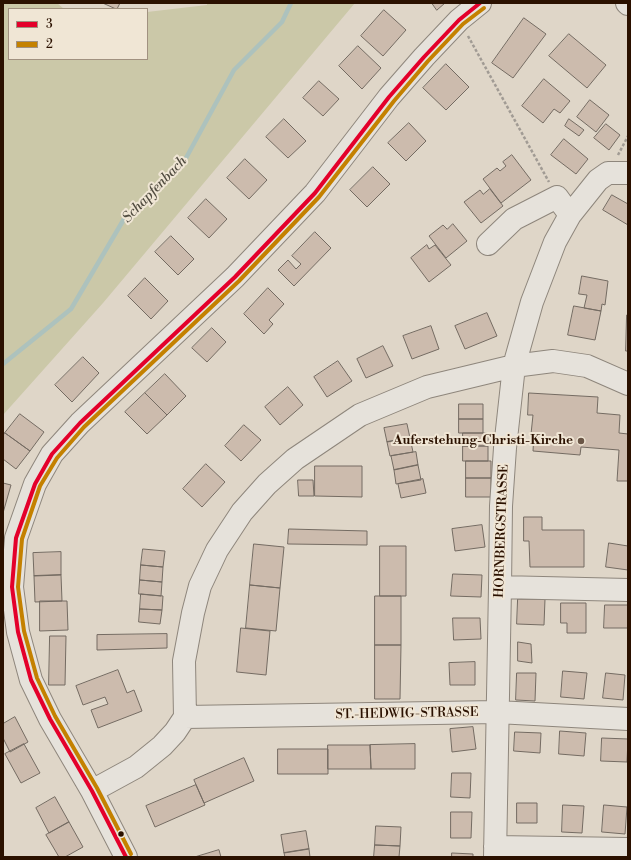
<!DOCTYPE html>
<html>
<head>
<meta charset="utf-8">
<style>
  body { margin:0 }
  #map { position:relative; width:631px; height:860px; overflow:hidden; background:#dfd6c8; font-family:"Libre Bodoni",serif }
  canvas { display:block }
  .frame { position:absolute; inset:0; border:4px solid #2b1100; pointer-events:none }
  .legend { position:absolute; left:8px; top:8px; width:140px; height:52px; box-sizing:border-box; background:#f0e6d5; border:1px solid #a19180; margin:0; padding:5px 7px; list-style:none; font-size:12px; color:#2b1100 }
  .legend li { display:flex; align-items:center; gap:8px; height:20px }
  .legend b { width:20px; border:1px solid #a19180 }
</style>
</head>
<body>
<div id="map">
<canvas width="631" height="860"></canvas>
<div class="frame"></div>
<ul class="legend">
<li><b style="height:5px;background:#e4002b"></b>3</li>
<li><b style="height:5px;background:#c48100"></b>2</li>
</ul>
</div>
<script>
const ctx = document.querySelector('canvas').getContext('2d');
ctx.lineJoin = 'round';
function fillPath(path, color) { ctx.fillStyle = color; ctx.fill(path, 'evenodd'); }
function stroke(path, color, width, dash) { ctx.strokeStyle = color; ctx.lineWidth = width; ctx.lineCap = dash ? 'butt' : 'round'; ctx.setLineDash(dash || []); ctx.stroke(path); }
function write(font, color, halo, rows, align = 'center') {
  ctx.font = font + ' "Libre Bodoni",serif'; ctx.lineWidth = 4; ctx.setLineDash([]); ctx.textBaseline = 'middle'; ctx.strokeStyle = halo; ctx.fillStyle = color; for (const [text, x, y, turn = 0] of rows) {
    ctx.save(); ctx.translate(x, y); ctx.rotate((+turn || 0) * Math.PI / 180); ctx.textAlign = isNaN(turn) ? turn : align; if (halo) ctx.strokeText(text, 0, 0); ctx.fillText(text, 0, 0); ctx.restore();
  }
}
fillPath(new Path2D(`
  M 3,3 L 57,3 L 64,9 L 9,9 L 9,59 L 147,59 L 147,12 L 207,5 L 207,3 L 355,3 L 103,303 L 3,415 Z`), '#cbc8a8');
stroke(new Path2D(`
  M 3,364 L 71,309 L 124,219 L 186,158 L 234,70 L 282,22 L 291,3`), '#adc2bd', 4.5);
const building = new Path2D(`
  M 103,3 L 120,3 L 117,9 Z
  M 432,3 L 445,3 L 437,10 Z
  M 384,10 L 406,30 L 383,56 L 361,36 Z
  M 524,18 L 546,34 L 513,78 L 492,63 Z
  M 569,34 L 606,65 L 587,88 L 549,56 Z
  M 358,46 L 381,68 L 362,89 L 339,66 Z
  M 446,64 L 469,87 L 446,110 L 423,88 Z
  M 544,79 L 570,101 L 560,113 L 554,109 L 543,123 L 522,106 Z
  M 319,81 L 339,99 L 323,116 L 303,98 Z
  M 590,100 L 609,115 L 596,132 L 577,117 Z
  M 284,119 L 306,141 L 288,158 L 266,137 Z
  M 569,119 L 584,130 L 579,136 L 565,126 Z
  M 409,123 L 426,141 L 406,161 L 388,143 Z
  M 606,124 L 620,135 L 609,150 L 594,138 Z
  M 564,139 L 588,159 L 576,174 L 551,155 Z
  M 512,155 L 531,180 L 501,203 L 483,179 L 497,168 L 500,171 L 506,166 L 503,162 Z
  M 245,159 L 267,180 L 249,199 L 227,178 Z
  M 373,167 L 390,184 L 367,207 L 350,190 Z
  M 490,189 L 503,206 L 481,223 L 464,202 L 480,190 L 483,194 Z
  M 612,195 L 628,204 L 628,225 L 603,210 Z
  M 206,199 L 227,219 L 209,238 L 188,218 Z
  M 453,224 L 467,241 L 446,258 L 429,236 L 443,225 L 447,229 Z
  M 315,232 L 331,248 L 294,286 L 278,270 L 288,260 L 296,269 L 301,264 L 292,256 Z
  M 171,236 L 194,259 L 178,275 L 155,252 Z
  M 427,245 L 429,249 L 435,245 L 451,265 L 429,282 L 411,258 Z
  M 582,276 L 608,281 L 605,305 L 602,304 L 601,311 L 584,308 L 587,295 L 579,294 Z
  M 145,278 L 168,301 L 151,319 L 128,296 Z
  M 268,288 L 284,304 L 269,320 L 273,324 L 264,334 L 244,314 Z
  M 574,306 L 601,311 L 595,340 L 568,335 Z
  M 487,313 L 497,336 L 465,349 L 455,326 Z
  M 627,315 L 628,315 L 628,351 L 626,351 Z
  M 431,326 L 439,349 L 412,359 L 403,336 Z
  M 212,328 L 226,342 L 207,362 L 192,348 Z
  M 383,346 L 393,366 L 366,378 L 357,359 Z
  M 83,357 L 99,373 L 72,402 L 55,385 Z
  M 338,361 L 352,381 L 327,397 L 314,377 Z
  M 165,374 L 186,396 L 167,415 L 145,393 Z
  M 288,387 L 303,405 L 280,425 L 265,407 Z
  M 145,393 L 167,415 L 147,434 L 125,412 Z
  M 529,393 L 598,397 L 597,413 L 620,415 L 619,433 L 628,434 L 628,481 L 617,481 L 619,450 L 581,447 L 580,455 L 533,451 L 534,434 L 531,434 L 533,415 L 528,415 Z
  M 459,404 L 483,404 L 483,419 L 459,419 Z
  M 20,414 L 44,432 L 30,451 L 5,433 Z
  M 459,419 L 483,419 L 483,433 L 459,433 Z
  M 407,424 L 410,438 L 387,442 L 384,428 Z
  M 244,425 L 261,440 L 241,461 L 225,446 Z
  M 5,433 L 30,451 L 16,469 L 3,459 L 3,436 Z
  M 463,433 L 488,433 L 488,446 L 463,446 Z
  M 410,438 L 413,452 L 390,456 L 387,442 Z
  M 463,446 L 488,446 L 488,461 L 463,461 Z
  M 416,452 L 418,465 L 394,470 L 391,456 Z
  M 466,461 L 491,461 L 491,478 L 466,478 Z
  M 206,464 L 225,482 L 202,507 L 183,489 Z
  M 418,465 L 421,480 L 396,484 L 394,470 Z
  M 315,466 L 362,466 L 362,497 L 315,496 Z
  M 466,478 L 491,478 L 491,497 L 466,497 Z
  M 423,479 L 426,493 L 401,498 L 398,484 Z
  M 298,480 L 313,480 L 314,496 L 299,496 Z
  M 3,483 L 11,485 L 3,513 Z
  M 524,517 L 542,517 L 542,530 L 584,530 L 584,567 L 530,567 L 529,541 L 524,541 Z
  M 482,525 L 485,547 L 455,551 L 452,529 Z
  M 289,529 L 367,531 L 367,545 L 288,544 Z
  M 609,543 L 628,546 L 628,570 L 606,567 Z
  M 254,544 L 284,547 L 280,588 L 250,585 Z
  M 380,546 L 406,546 L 406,596 L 380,596 Z
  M 143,549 L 165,551 L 163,567 L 141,565 Z
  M 61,552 L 61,575 L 34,576 L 33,553 Z
  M 141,565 L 163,567 L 162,582 L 140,580 Z
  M 453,574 L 482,575 L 481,597 L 451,596 Z
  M 61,575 L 62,601 L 35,602 L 34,576 Z
  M 140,580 L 162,582 L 161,596 L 139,594 Z
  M 250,585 L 280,588 L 276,631 L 246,628 Z
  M 141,594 L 163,596 L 162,610 L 140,609 Z
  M 375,596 L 401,596 L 401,645 L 375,645 Z
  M 518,599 L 545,599 L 544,625 L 517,624 Z
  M 40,601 L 67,601 L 68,630 L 40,631 Z
  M 561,603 L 586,603 L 586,633 L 567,633 L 567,623 L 561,623 Z
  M 605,605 L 628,605 L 628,628 L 604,628 Z
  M 140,609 L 162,610 L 160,624 L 139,622 Z
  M 453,618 L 480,618 L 481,639 L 454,640 Z
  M 241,628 L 270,631 L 266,675 L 237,672 Z
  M 167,634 L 167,648 L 97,650 L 97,635 Z
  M 50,636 L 66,636 L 65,685 L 49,685 Z
  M 518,642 L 531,644 L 532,663 L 518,661 Z
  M 375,645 L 401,645 L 400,699 L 375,699 Z
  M 475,662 L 475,685 L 450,685 L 449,663 Z
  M 118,670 L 127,693 L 134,690 L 142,711 L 98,728 L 91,710 L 108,704 L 105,697 L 83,705 L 76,686 Z
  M 563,671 L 587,673 L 584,699 L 561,697 Z
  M 517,673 L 536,673 L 535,701 L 516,700 Z
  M 606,673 L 625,675 L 623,700 L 603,698 Z
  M 15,717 L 28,742 L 10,752 L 3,738 L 3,724 Z
  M 473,727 L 476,749 L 452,752 L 450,729 Z
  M 560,731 L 586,733 L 584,756 L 559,754 Z
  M 515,732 L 541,733 L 540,753 L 514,751 Z
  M 602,738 L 628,739 L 627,762 L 601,761 Z
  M 24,744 L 40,773 L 21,783 L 5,754 Z
  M 415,744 L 415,769 L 371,769 L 370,745 Z
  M 328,745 L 370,745 L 371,769 L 328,769 Z
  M 278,749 L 328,749 L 328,774 L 278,774 Z
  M 244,758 L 254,781 L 204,803 L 194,780 Z
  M 452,773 L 471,773 L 470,798 L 451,797 Z
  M 196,785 L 205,805 L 155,827 L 146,806 Z
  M 55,797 L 69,822 L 49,833 L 36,808 Z
  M 517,803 L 537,803 L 537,823 L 517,823 Z
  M 563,805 L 584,806 L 582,833 L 562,832 Z
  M 604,805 L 627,807 L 625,834 L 602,832 Z
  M 451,812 L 472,812 L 471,838 L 451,838 Z
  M 69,822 L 83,847 L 65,857 L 59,857 L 46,835 Z
  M 376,826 L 401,827 L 400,846 L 375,845 Z
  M 306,831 L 309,849 L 284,853 L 281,835 Z
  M 375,845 L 400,846 L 399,857 L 374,857 Z
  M 309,849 L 310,857 L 285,857 L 284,853 Z
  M 219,850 L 221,857 L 195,857 Z
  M 452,853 L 473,854 L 473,857 L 452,857 Z`);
fillPath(building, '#ccbbad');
stroke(building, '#746b62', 1);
const minor = new Path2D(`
  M 627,3 L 628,4
  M 488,244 L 514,219 L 557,197 L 570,215
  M 500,587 L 628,590
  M 185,717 L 497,712 L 628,719
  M 92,791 L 136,767 L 162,746 L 175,732 L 185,717 L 184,661 L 193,613 L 200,586 L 217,550 L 242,512 L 267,484 L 295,459 L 360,415 L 427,387 L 514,366 L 553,361 L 587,366 L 628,384
  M 495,847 L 628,849
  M 126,857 L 92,791 L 50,719 L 31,680 L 18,632 L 12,587 L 16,538 L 35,484 L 52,454 L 80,423 L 235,277 L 315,193 L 389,97 L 424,57 L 459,20 L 480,3
  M 495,857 L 500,587 L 501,506 L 505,448 L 514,366 L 532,302 L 555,242 L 570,215 L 598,180 L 608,173 L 628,173`);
stroke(minor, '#8e867c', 24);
stroke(new Path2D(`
  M 468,36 L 549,182
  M 618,155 L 628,136`), '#a19b94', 2.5, [3, 2]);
stroke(minor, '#e6e2db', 22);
stroke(new Path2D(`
  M 126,857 L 92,791 L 50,719 L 31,680 L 18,632 L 12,587 L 16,538 L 35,484 L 52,454 L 80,423 L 235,277 L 315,193 L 389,97 L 424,57 L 459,20 L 480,3`), '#e4002b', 4);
stroke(new Path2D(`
  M 131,854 L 97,788 L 55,716 L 37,678 L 24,631 L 18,587 L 22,539 L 40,486 L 57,458 L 84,427 L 239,281 L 319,197 L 394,101 L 428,61 L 463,24 L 484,8`), '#c48100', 4);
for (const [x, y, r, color] of [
  [581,441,4,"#6a5646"],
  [121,834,3.5,"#2b1100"]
]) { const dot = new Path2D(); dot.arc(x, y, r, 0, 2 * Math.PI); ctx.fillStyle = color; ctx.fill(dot); stroke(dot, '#f0e6d5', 1.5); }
write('bold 13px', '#2b1100', '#f0e6d5', [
  ["Auferstehung-Christi-Kirche",573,441]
], 'right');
write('13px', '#2b1100', '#f0e6d5', [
  ["HORNBERGSTRASSE",502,531,-88],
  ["ST.-HEDWIG-STRASSE",407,714,-1]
]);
write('italic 14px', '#514c40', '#f0e6d5', [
  ["Schapfenbach",155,190,-46]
]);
</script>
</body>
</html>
